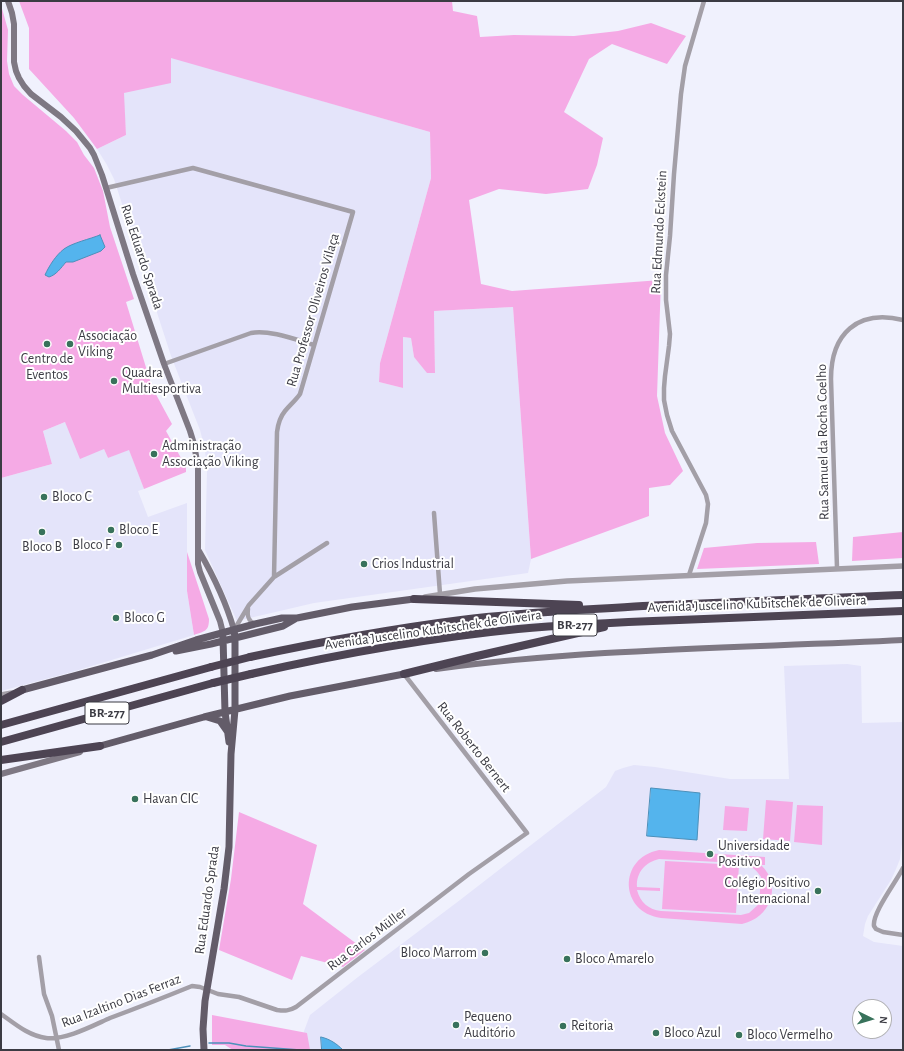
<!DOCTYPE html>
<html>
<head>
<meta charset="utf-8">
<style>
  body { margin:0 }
  #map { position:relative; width:904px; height:1051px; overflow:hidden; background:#f0f1fd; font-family:"Alegreya Sans",sans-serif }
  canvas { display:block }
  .frame { position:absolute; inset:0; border:2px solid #3b3b43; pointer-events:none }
  .north { position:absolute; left:852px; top:999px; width:40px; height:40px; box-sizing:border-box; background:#fff; border:1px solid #b1b1b4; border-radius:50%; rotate:95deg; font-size:11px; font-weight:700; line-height:16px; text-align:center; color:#3b3b43 }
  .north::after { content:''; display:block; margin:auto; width:14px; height:18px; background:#38725b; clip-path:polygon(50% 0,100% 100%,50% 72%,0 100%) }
</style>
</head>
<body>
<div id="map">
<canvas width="904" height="1051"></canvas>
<div class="frame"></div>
<div class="north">N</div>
</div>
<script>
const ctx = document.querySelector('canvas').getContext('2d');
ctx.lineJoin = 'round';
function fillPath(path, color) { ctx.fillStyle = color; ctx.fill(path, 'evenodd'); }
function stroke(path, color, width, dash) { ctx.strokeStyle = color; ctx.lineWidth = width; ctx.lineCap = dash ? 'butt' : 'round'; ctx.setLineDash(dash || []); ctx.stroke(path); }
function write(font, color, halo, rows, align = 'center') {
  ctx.font = font + ' "Alegreya Sans",sans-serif'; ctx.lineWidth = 4; ctx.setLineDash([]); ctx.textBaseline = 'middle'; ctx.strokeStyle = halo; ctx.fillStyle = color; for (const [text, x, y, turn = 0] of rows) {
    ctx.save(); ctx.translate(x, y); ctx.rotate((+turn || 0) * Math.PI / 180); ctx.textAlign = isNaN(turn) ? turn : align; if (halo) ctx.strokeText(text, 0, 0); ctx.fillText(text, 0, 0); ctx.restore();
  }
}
fillPath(new Path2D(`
  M 171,57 L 430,132 L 431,178 L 380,363 L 379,382 L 403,388 L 403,337 L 411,338 L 414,357 L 435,373 L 434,311 L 513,307 L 531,559 L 528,573 L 314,603 L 237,621 L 205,550 L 207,471 L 205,450 L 200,430 L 171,356 L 114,179 L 107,165 L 97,149 L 126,135 L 123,93 Z
  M 65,422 L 104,449 L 108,458 L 129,449 L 144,489 L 138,491 L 148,517 L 187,503 L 187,591 L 194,635 L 72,672 L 1,691 L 1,478 L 52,464 L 43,431 Z
  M 847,664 L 861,666 L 862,723 L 903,722 L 903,836 L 900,859 L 896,869 L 891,880 L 868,916 L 865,924 L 863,936 L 874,942 L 903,946 L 903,1050 L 304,1050 L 303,1044 L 304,1031 L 310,1015 L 358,977 L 460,900 L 606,787 L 615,771 L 623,768 L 634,765 L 655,767 L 730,779 L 789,779 L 784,666 ZM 860,1007 L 884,1007 L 884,1031 L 860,1031 Z`), '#e4e4fa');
fillPath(new Path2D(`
  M 19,1 L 452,1 L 453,11 L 477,16 L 480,37 L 514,35 L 574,36 L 618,31 L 651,23 L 686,36 L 667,64 L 612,44 L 589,59 L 564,112 L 603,138 L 597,165 L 588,189 L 546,194 L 499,189 L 469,200 L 481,284 L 512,291 L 661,280 L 657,396 L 665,433 L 683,471 L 670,485 L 649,488 L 649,516 L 531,559 L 513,307 L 434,311 L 435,373 L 427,373 L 414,357 L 411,338 L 403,337 L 403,388 L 379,382 L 380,363 L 431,178 L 430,132 L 171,58 L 171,83 L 124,93 L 126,135 L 97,149 L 74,118 L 29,69 L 29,28 Z
  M 1,5 L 8,30 L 7,61 L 9,74 L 14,86 L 23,95 L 66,131 L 77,142 L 84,155 L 94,168 L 103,191 L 110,227 L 134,299 L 126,302 L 152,387 L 172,424 L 166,431 L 186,467 L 186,472 L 144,489 L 129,450 L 108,458 L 104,449 L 80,459 L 65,422 L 43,431 L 52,464 L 1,478 Z
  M 903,532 L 903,558 L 852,561 L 853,537 Z
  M 816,542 L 819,564 L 697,569 L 704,548 L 757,543 Z
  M 187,552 L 209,619 C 209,632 204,631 194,635 L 187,591 Z
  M 766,800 L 793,802 L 790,841 L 763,839 Z
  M 797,805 L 823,806 L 822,845 L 794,842 Z
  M 725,806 L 749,808 L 747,831 L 723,830 Z
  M 239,812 L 317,845 L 303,904 L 365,950 L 343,967 L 301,956 L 292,980 L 219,950 L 231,879 Z
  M 659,850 L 765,857 L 765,865 L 761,865 C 783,886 770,918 742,924 L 661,918 C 619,912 618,858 659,850 ZM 659,859 L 739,863 C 749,864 756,869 761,877 L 759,904 L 749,913 L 741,915 L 661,911 C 649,910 640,902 637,890 L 660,891 L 660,888 L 637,887 C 636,872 646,862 659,859 Z
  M 665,861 L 739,865 L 736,913 L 662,909 Z
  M 212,1015 L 307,1033 L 310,1050 L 233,1050 L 225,1045 L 212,1045 Z`), '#f5aae5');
const water = new Path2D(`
  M 100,235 L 105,247 L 101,251 L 96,253 L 73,262 L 66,262 C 61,268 56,275 49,277 L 45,275 C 49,266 56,255 64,249 C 72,243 90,239 100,235 Z
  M 651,788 L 700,793 L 697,840 L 647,836 Z
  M 321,1037 C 330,1039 337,1044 343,1050 L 322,1050 Z`);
fillPath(water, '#54b4ed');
stroke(water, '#4c90ba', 1);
stroke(new Path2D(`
  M 209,1043 L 229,1043 L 246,1046 L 300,1050
  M 168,1050 L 190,1046`), '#4c90ba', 1.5);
stroke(new Path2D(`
  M 106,188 L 193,168 L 353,212 L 300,394 C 296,400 290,405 285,411 C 280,417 278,424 277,432 L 274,577
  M 164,364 L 251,333 C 268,329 297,340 314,345
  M 434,513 L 440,594
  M 837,568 L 831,379 C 831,334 857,309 903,320
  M 689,575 L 706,523 L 708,504 L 706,495 L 672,431 L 667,415 L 664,400 L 664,388 L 665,376 L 669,346 L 670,334 L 666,300 L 666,275 L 670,236 L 674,174 L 681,94 L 685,66 L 704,1
  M 248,609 C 247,616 248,621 255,624
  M 234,630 L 249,605 L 274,577 L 327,543
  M 903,868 C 896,882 872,913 874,926 L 876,929 L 883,932 L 903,935
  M 39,957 L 44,994 L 52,1016 L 59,1050
  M 1,1014 C 15,1024 29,1036 46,1038 C 66,1040 92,1026 110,1018 C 137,1008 165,997 192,986 L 200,987 L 218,994 L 239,997 L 277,1010 C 285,1011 289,1011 296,1007 L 469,874 L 527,833 L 404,674`), '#a39fa7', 4.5);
stroke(new Path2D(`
  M 425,597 L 475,589 L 567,581 L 903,566
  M 1,695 L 12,693`), '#a39fa7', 5.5);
stroke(new Path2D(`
  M 8,1 L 12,13 L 14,24 L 14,62 L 16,71 L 19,78 L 24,86 L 31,94 L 61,117 L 76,131 L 90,148 L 94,155 L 102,175 L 133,274 L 164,364 L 190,431 L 194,444 L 198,467 L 198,564 L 200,572 L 220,621 L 223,633
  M 199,551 C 213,575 226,602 234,630
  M 436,669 C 591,648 747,648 903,640
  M 1,774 L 80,752`), '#7e7883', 6);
stroke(new Path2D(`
  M 223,637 L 225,712 L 229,742
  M 176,651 L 211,644 L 283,626 L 295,619
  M 22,690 L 152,655 L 196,640 L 255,624 L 282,618 L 297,618 L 352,607 L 414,599
  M 207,717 L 220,721 L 227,731
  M 100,746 L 204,717 L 290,696 L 404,674
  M 204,1050 L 203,1029 L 205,1001 L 224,889 L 229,847 L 231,754 L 235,710 L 235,638 L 234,630`), '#635c69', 7);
stroke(new Path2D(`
  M 414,599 L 579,605
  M 250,657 C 320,642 390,629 461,620 C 522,612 582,610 643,606 C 729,602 816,598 903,595
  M 251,674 C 339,654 428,638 518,629 C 571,624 625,622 679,620 C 754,617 828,614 903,611
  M 404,674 L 477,656 L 604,627
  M 1,701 L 22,690
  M 1,725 L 211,667
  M 1,742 L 213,683
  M 1,760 L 100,746`), '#4d4453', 8);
stroke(new Path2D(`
  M 211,667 L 250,657
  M 213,683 L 251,674`), '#4d4453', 8);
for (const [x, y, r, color] of [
  [47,344,4,"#38725b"],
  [70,344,4,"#38725b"],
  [114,381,4,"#38725b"],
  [154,454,4,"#38725b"],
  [44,497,4,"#38725b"],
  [111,530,4,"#38725b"],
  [42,532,4,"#38725b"],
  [119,545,4,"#38725b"],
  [364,564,4,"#38725b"],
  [116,618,4,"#38725b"],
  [135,799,4,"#38725b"],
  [710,854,4,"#38725b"],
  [818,891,4,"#38725b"],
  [485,953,4,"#38725b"],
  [567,959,4,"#38725b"],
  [456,1025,4,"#38725b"],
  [563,1026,4,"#38725b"],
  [656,1033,4,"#38725b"],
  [739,1035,4,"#38725b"]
]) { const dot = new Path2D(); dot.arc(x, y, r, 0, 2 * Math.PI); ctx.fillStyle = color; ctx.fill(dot); stroke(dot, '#fff', 1.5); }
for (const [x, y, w] of [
  [575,625,44],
  [107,713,44]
]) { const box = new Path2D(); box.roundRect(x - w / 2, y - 11, w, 22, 3); ctx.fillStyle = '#fff'; ctx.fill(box); stroke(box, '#3b3b43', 1); }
write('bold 13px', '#3b3b43', null, [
  ["BR-277",575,625],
  ["BR-277",107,713]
]);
write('14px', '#3b3b43', '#fff', [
  ["Rua Edmundo Eckstein",659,232,-87],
  ["Rua Eduardo Sprada",142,257,72],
  ["Rua Professor Oliveiros Vilaça",313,310,-74],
  ["Rua Samuel da Rocha Coelho",823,442,-91],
  ["Avenida Juscelino Kubitschek de Oliveira",757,604,-2],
  ["Avenida Juscelino Kubitschek de Oliveira",433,630,-8],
  ["Rua Roberto Bernert",474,747,52],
  ["Rua Eduardo Sprada",207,900,-82],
  ["Rua Carlos Müller",367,939,-37],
  ["Rua Izaltino Dias Ferraz",121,1001,-21]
]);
write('14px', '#3b3b43', '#fff', [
  ["Associação",78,336],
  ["Viking",78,352],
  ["Centro de",47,359,"center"],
  ["Eventos",47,375,"center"],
  ["Quadra",122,373],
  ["Multiesportiva",122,389],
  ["Administração",162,446],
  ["Associação Viking",162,462],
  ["Bloco C",52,497],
  ["Bloco E",119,530],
  ["Bloco F",111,545,"right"],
  ["Bloco B",42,547,"center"],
  ["Crios Industrial",372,564],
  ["Bloco G",124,618],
  ["Havan CIC",143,799],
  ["Universidade",718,846],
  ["Positivo",718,862],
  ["Colégio Positivo",810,883,"right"],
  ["Internacional",810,899,"right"],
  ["Bloco Marrom",477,953,"right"],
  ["Bloco Amarelo",575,959],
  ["Pequeno",464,1017],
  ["Auditório",464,1033],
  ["Reitoria",571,1026],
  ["Bloco Azul",664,1033],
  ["Bloco Vermelho",747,1035]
], 'left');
</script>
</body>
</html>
